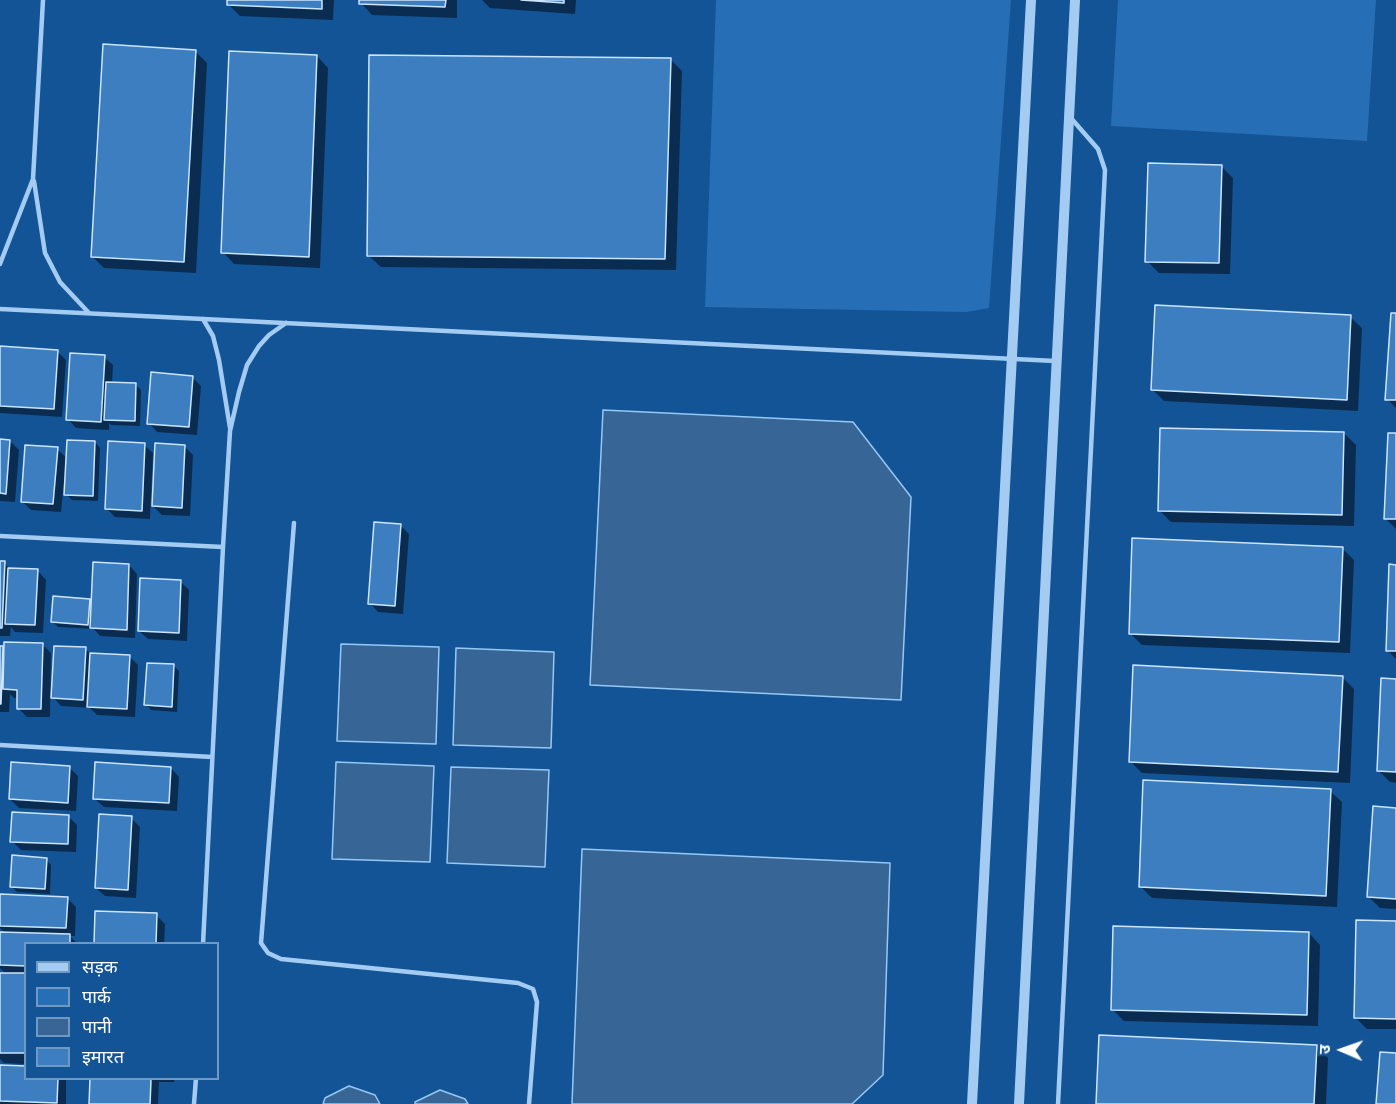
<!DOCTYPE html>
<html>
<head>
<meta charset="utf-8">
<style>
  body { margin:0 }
  #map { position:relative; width:1396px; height:1104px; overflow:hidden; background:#135497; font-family:Manrope,"Noto Sans Devanagari",sans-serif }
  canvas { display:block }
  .legend { position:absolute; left:24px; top:942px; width:195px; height:138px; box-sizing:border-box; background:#135497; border:2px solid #7198c1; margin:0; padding:8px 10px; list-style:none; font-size:18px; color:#fff }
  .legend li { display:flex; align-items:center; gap:12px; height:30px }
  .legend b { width:30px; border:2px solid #7198c1 }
  .north { position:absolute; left:1312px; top:1020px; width:60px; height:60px; -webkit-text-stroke:4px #135497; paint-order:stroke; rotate:272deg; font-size:16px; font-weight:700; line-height:24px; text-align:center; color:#fff }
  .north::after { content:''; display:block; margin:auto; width:21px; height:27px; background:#fff; clip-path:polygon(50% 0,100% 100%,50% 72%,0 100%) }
</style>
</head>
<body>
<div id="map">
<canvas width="1396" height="1104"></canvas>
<ul class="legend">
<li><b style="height:8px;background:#a4ccf3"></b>सड़क</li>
<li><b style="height:16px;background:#266fb6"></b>पार्क</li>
<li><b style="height:16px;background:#376696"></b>पानी</li>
<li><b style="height:16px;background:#3c7ebf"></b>इमारत</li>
</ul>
<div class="north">उ</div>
</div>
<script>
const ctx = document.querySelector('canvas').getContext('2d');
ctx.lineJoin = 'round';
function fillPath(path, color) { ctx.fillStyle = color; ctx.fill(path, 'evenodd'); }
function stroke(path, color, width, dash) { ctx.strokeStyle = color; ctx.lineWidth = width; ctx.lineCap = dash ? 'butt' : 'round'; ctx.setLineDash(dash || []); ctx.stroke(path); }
fillPath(new Path2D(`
  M 716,0 L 1011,0 L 989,308 L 966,312 L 705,307 Z
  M 1118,0 L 1376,0 L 1367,141 L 1111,126 Z`), '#266fb6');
const water = new Path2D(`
  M 603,410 L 853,422 L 911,497 L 901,700 L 590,685 Z
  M 341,644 L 439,647 L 436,744 L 337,741 Z
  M 456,648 L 554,652 L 551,748 L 453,745 Z
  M 336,762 L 434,766 L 430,862 L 332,859 Z
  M 451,767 L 549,770 L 545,867 L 447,863 Z
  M 582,849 L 890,863 L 883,1075 L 852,1104 L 572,1104 Z
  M 349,1086 L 375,1095 L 380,1104 L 323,1104 L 325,1098 Z
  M 440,1090 L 465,1099 L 468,1104 L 415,1104 L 415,1102 Z`);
fillPath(water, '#376696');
stroke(water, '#96c8f6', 1.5);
fillPath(new Path2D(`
  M 229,0 L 334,0 L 333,20 L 240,16 L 229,5 Z
  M 361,0 L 457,0 L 457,18 L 372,15 L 361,3 Z
  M 482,0 L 576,0 L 575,14 L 490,8 Z
  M 195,51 L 207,63 L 196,273 L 104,268 L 92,256 Z
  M 317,56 L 328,68 L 320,268 L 234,264 L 223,252 Z
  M 670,59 L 682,71 L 676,270 L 381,267 L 369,256 Z
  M 1221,166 L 1233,178 L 1230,274 L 1159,273 L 1147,261 Z
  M 1396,315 L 1396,408 L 1387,399 Z
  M 1350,317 L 1362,328 L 1358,411 L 1164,401 L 1152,389 Z
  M 0,348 L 57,351 L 66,360 L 62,417 L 0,413 Z
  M 104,357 L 113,365 L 112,383 L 135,384 L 141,390 L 140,426 L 111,425 L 109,423 L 109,430 L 76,428 L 68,419 Z
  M 192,377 L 201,386 L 197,435 L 157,432 L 149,423 Z
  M 1344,433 L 1356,445 L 1354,526 L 1171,522 L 1159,510 Z
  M 1396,435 L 1396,529 L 1385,518 Z
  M 0,440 L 10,441 L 19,450 L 15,502 L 0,501 Z
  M 95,442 L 100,448 L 98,501 L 72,500 L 66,494 L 66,483 L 64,483 L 61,512 L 31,510 L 22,501 L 57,449 L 68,459 Z
  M 144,445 L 153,453 L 150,519 L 115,517 L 106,508 Z
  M 184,446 L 193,455 L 190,516 L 162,515 L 153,506 Z
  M 400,525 L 409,534 L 403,614 L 378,612 L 370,603 Z
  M 1342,548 L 1354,560 L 1350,653 L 1142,645 L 1130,633 Z
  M 0,563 L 4,563 L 10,569 L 38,571 L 46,580 L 43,633 L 15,632 L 11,627 L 10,636 L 0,636 Z
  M 129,565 L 137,574 L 135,638 L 100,636 L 94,629 L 58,627 L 53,622 L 89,600 L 93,604 Z
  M 1396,566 L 1396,659 L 1387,650 Z
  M 180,581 L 189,590 L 187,641 L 148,639 L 139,631 Z
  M 42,644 L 51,653 L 50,717 L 27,717 L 18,708 L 19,698 L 14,698 L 10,694 L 9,712 L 0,712 L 0,647 L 2,647 L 6,651 Z
  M 85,649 L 91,654 L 129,656 L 138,665 L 135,717 L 97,715 L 90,708 L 61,706 L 53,697 Z
  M 174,666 L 179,671 L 177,712 L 151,710 L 146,704 Z
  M 1343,678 L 1354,689 L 1350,783 L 1142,773 L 1130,761 Z
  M 1396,680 L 1396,783 L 1390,782 L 1379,771 Z
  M 69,767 L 78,776 L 76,811 L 19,808 L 10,799 Z
  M 171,768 L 179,777 L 177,811 L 104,807 L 95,799 Z
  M 1330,791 L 1342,802 L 1337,907 L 1152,898 L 1140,886 Z
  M 1396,809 L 1396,909 L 1380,908 L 1368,896 Z
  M 68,816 L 77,825 L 76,852 L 21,850 L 12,841 Z
  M 131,818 L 140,827 L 136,898 L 105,896 L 96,888 Z
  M 46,859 L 51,865 L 50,894 L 17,892 L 11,886 Z
  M 0,896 L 67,898 L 76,907 L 75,936 L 70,936 L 78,944 L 26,944 L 26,1064 L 4,1063 L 0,1059 L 0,974 L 6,974 L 0,968 L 0,933 L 5,933 L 0,928 Z
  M 156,915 L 165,924 L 164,944 L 95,944 Z
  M 1396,923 L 1396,1029 L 1367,1029 L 1355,1017 Z
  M 1309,933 L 1320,945 L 1318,1026 L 1124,1021 L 1112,1009 Z
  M 1316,1046 L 1328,1058 L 1326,1104 L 1097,1104 Z
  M 0,1067 L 26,1078 L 66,1078 L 66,1104 L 0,1104 Z
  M 92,1078 L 175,1078 L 174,1082 L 159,1082 L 158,1104 L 151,1104 L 152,1082 L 149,1082 L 148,1104 L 91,1104 Z`), '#0007');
const building = new Path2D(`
  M 227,0 L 322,0 L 322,9 L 227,5 Z
  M 359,0 L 446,0 L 445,7 L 359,4 Z
  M 521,0 L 564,0 L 564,3 Z
  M 103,44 L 196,50 L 184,262 L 91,257 Z
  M 229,51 L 317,55 L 309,257 L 221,253 Z
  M 369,55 L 671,58 L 665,259 L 367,256 Z
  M 1148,163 L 1222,165 L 1219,263 L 1145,262 Z
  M 1155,305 L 1351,315 L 1347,400 L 1151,390 Z
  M 1391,313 L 1396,313 L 1396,400 L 1385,400 Z
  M 0,346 L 58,350 L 54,409 L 0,406 Z
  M 70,353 L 105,355 L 101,422 L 66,420 Z
  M 151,372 L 193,376 L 189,427 L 147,424 Z
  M 106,382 L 136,383 L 135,421 L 104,420 Z
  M 1160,428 L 1344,432 L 1342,515 L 1158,511 Z
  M 1388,433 L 1396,433 L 1396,519 L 1384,519 Z
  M 0,439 L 10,440 L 6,494 L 0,493 Z
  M 67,440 L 95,441 L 93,496 L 64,495 Z
  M 108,441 L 145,443 L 142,511 L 105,509 Z
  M 155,443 L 185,445 L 182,508 L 152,506 Z
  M 25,445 L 58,447 L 53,504 L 21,502 Z
  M 374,522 L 401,524 L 395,606 L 368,604 Z
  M 1132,538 L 1343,547 L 1339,642 L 1129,634 Z
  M 0,561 L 5,561 L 2,628 L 0,628 Z
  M 93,562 L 129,564 L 127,630 L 90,628 Z
  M 1389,564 L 1396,565 L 1396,651 L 1386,651 Z
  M 8,568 L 38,569 L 35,625 L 5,624 Z
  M 140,578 L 181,580 L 179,633 L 138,631 Z
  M 53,596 L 90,599 L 88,625 L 51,622 Z
  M 4,642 L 43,643 L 41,709 L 17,709 L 17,690 L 3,689 Z
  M 0,646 L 3,646 L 1,704 L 0,704 Z
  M 54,646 L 86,647 L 83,700 L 51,698 Z
  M 90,653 L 130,655 L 127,709 L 87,707 Z
  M 147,663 L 174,664 L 172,707 L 144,705 Z
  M 1133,665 L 1343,676 L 1338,772 L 1129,762 Z
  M 1381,678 L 1396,679 L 1396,772 L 1377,771 Z
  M 11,762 L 70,766 L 68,803 L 9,799 Z
  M 95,762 L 171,767 L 169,803 L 93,799 Z
  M 1143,780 L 1331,789 L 1326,896 L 1139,887 Z
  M 1373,806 L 1396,808 L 1396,899 L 1367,897 Z
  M 12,812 L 69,815 L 68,844 L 10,842 Z
  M 99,814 L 132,816 L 128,890 L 95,888 Z
  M 12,855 L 47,858 L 45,889 L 10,887 Z
  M 0,894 L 68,897 L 66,928 L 0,926 Z
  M 95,911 L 157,913 L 156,944 L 94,944 Z
  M 1356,920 L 1396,921 L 1396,1019 L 1354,1018 Z
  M 1113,926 L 1309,932 L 1307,1015 L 1111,1010 Z
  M 0,932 L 70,934 L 70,944 L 26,944 L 26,966 L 0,965 Z
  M 0,973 L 26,973 L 26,1053 L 0,1053 Z
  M 1099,1035 L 1317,1045 L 1314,1104 L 1096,1104 Z
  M 1380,1052 L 1396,1053 L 1396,1104 L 1376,1104 Z
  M 0,1065 L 26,1066 L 26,1078 L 58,1078 L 57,1103 L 0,1101 Z
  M 90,1078 L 151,1078 L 150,1104 L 89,1104 Z`);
fillPath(building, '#3c7ebf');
stroke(building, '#cce5fd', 1.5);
stroke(new Path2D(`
  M 34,181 L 45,253 L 60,282 L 89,313
  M 0,264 L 33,179 L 43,0
  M 0,309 L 1055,361
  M 203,319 L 213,336 L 219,360 L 230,428
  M 294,523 L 261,943 L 268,953 L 281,959 L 518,983 L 533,989 L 537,1002 L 529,1104
  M 0,536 L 223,547
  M 0,745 L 212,757
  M 203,944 L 223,547 L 230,431 L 239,392 L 247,365 L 259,346 L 269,335 L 286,323
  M 194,1104 L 196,1078
  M 1058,1104 L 1105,170 L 1098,149 L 1070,117`), '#a4ccf3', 4.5);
stroke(new Path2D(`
  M 972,1104 L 1031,0
  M 1019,1104 L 1075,0`), '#a4ccf3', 10);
</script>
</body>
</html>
